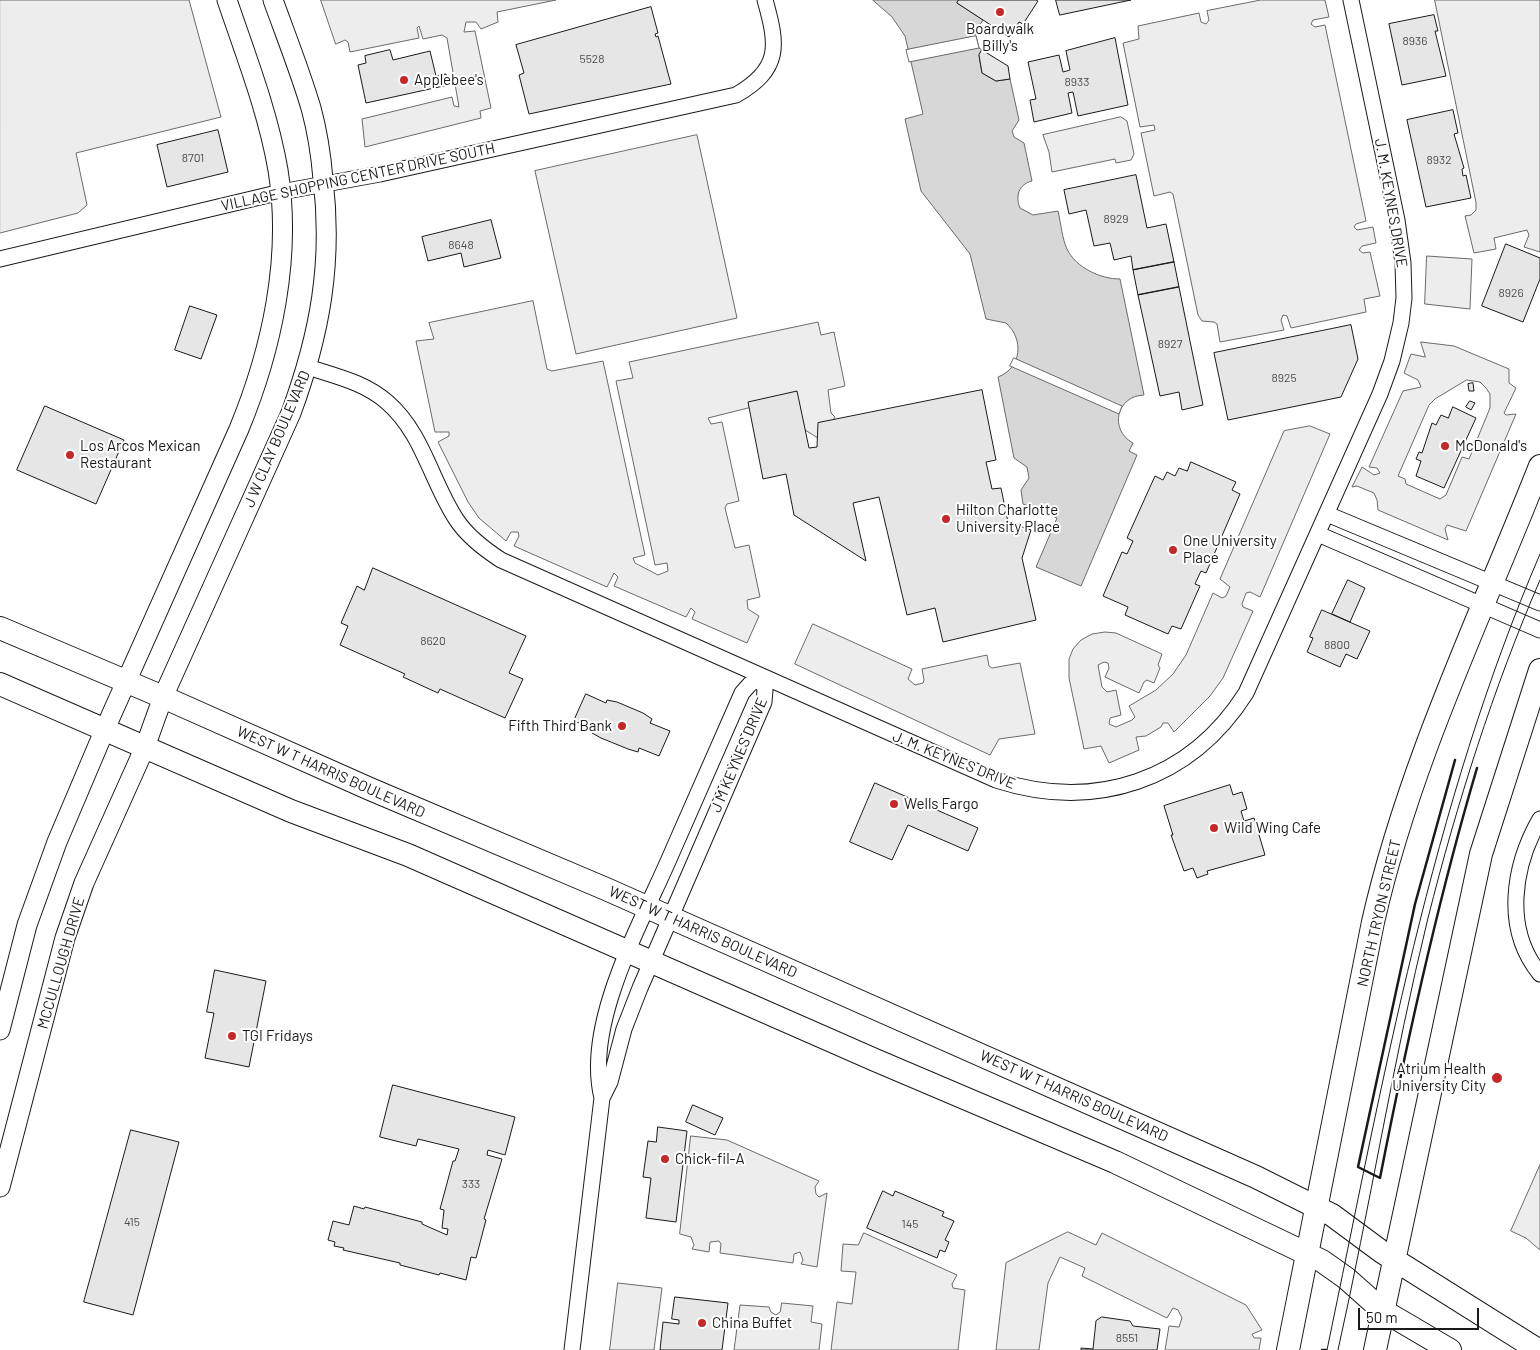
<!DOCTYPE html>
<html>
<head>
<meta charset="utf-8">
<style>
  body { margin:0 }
  #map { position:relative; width:1540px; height:1350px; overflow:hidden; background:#fff; font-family:Barlow,sans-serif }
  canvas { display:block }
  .scale { position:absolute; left:1358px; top:1308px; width:121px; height:22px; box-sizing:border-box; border:2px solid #1a1a1a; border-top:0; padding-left:6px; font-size:15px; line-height:18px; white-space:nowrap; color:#1a1a1a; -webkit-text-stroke:4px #fff; paint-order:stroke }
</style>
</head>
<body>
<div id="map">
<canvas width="1540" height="1350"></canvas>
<div class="scale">50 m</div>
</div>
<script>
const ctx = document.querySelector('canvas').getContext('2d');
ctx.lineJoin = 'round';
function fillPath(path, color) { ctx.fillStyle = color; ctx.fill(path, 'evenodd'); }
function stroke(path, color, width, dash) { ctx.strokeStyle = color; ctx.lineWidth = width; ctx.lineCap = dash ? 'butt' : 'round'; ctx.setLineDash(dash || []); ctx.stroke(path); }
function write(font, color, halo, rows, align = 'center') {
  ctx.font = font + ' Barlow,sans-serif'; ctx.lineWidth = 4; ctx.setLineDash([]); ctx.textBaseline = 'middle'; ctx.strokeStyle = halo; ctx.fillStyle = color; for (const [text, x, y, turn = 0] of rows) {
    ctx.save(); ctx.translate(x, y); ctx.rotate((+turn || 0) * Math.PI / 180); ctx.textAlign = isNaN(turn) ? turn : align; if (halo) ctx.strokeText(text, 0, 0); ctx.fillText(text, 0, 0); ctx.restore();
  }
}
const built = new Path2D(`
  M 0,0 L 189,0 L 221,117 L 76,153 L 87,205 L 78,213 L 0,233 Z
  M 321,0 L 556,0 L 497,12 L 498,22 L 481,29 L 476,22 L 466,22 L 464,32 L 475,31 L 491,108 L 480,111 L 481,118 L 365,147 L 362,119 L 452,97 L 454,106 L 459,107 L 447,38 L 442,35 L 423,39 L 419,26 L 417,28 L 419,38 L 350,52 L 348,42 L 345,40 L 336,44 Z
  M 1261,0 L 1325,0 L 1329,17 L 1313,20 L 1311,24 L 1315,27 L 1325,25 L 1366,221 L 1356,224 L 1354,227 L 1357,230 L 1373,227 L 1376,243 L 1362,246 L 1359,250 L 1363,253 L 1370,252 L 1380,296 L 1364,299 L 1366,312 L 1291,328 L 1287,316 L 1283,315 L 1281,320 L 1284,330 L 1220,342 L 1217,324 L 1214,322 L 1202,321 L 1198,315 L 1173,194 L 1170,192 L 1154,196 L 1141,133 L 1155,130 L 1154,125 L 1140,127 L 1123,43 L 1139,39 L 1138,26 L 1199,13 L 1201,22 L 1206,24 L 1209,20 L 1207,11 Z
  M 1435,0 L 1540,0 L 1540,252 L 1524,247 L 1529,235 L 1527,230 L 1494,238 L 1496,249 L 1474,253 L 1465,216 L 1471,215 L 1476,210 L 1476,203 Z
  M 1121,117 L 1127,121 L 1134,154 L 1131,160 L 1116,163 L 1115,159 L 1052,172 L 1049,152 L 1043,135 Z
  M 697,135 L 737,318 L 576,354 L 535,171 Z
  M 1427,256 L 1472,259 L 1470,309 L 1425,304 Z
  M 533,301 L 547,369 L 552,371 L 603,361 L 645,555 L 633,558 L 635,563 L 658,575 L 668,571 L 667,563 L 655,565 L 616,381 L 633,378 L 629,362 L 818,322 L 821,335 L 834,332 L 845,386 L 828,390 L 831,413 L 835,417 L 821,440 L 775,411 L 752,407 L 708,418 L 711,424 L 722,422 L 739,501 L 727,504 L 725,508 L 735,548 L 749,545 L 760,597 L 747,600 L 748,609 L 759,616 L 747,643 L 692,619 L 695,612 L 691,608 L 686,617 L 614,586 L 618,577 L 614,573 L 607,587 L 514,546 L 519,536 L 518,532 L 511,532 L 506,541 L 479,518 L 468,502 L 438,442 L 449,436 L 449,432 L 435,432 L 416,341 L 434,339 L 429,323 Z
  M 1421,342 L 1454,346 L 1509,369 L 1509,383 L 1516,388 L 1504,413 L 1506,415 L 1516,414 L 1466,531 L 1447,525 L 1445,529 L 1448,540 L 1378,510 L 1377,500 L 1374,493 L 1357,486 L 1352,487 L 1362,467 L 1374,475 L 1380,473 L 1377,468 L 1369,467 L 1403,391 L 1421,387 L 1418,380 L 1404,373 L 1411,354 L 1425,357 ZM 1467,380 L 1480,382 L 1486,388 L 1490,394 L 1490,408 L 1469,459 L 1462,457 L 1446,495 L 1440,499 L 1406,484 L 1405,479 L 1398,476 L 1429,405 L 1435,399 Z
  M 1310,426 L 1330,434 L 1260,597 L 1250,592 L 1246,593 L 1242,604 L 1243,607 L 1253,611 L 1223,678 L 1210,696 L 1174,732 L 1168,723 L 1163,723 L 1161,727 L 1146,736 L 1136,737 L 1139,750 L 1109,763 L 1101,746 L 1084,749 L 1069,678 L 1069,659 L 1073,649 L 1081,640 L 1092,634 L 1105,632 L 1116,633 L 1162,654 L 1158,665 L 1160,668 L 1154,683 L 1147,680 L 1144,682 L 1139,693 L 1105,677 L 1109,668 L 1108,663 L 1104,662 L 1098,665 L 1102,687 L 1107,692 L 1116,690 L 1121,715 L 1110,718 L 1109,724 L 1116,727 L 1132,720 L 1135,717 L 1129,706 L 1156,690 L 1173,674 L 1186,655 L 1213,593 L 1222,598 L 1226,596 L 1230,587 L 1220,579 L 1284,431 Z
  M 813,624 L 912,669 L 908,679 L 915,685 L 923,683 L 924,680 L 922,669 L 987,655 L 989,666 L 992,668 L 1020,663 L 1035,734 L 999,739 L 990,755 L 795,664 Z
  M 691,1136 L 727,1140 L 819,1181 L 815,1187 L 816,1194 L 819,1197 L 827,1193 L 817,1267 L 801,1264 L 803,1260 L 800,1252 L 794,1254 L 793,1263 L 720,1253 L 721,1244 L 719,1241 L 710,1242 L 709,1252 L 692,1249 L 694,1245 L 691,1237 L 680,1234 Z
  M 1540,1165 L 1540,1250 L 1526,1238 L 1511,1231 Z
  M 1068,1232 L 1096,1245 L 1102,1233 L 1246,1305 L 1262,1330 L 1252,1334 L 1254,1338 L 1261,1338 L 1259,1350 L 1165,1350 L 1169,1326 L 1179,1327 L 1182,1318 L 1178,1310 L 1173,1308 L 1167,1318 L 1082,1276 L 1085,1268 L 1060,1257 L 1048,1283 L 1039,1350 L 996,1350 L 1006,1263 Z
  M 864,1233 L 957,1275 L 952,1284 L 953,1288 L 965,1290 L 958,1350 L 831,1350 L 837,1302 L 852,1304 L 856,1272 L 841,1271 L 843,1244 L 858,1245 Z
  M 618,1283 L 662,1288 L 654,1350 L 610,1350 Z
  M 782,1303 L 813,1306 L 811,1322 L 822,1324 L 819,1350 L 734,1350 L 740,1305 L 769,1307 L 771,1312 L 776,1315 L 780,1312 Z`);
fillPath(built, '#ededed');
stroke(built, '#6a6a6a', 1);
const water = new Path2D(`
  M 873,0 L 959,0 L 957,3 L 983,20 L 975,32 L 979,48 L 982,50 L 979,55 L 982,73 L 996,81 L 1010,79 L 1019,120 L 1012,131 L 1014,137 L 1024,143 L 1032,181 C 1019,184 1015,196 1020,208 L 1033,215 L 1058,211 C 1061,224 1062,238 1067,249 C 1076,268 1101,279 1120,279 L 1144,395 C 1116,396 1109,430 1133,443 L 1129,451 L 1137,455 L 1081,586 L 1036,567 L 1057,518 L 1023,504 L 1021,490 L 1029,478 L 1027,467 L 1014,458 L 998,377 C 1022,368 1024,339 1006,323 L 986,319 L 970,254 L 921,191 L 905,119 L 923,114 L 905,36 L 892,17 Z`);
fillPath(water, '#d7d7d7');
stroke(water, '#6a6a6a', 1);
const pier = new Path2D(`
  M 976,36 L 979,48 L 909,62 L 906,50 Z
  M 1014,358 L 1122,406 L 1119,414 L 1010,366 Z`);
fillPath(pier, '#fff');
stroke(pier, '#6a6a6a', 1);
const building = new Path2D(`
  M 959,0 L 1036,0 L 1038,1 L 1023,24 L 1019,22 L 1009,37 L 957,3 Z
  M 1056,0 L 1131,0 L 1060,15 Z
  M 651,7 L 658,33 L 655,34 L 656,37 L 658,36 L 671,84 L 529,114 L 519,75 L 524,73 L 516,45 Z
  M 1434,15 L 1438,31 L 1435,31 L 1446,76 L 1402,85 L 1389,24 Z
  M 1115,38 L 1128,105 L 1078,116 L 1073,92 L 1068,93 L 1072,113 L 1034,122 L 1030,100 L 1036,99 L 1028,62 L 1059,55 L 1063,72 L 1070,70 L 1066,51 Z
  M 390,50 L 393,60 L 430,51 L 436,76 L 446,74 L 448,85 L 366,103 L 358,65 L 366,63 L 365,56 Z
  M 982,50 L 1008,66 L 1010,79 L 996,81 L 982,73 L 979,55 Z
  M 1453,110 L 1458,133 L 1454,134 L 1464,168 L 1462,169 L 1463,176 L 1466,175 L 1471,198 L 1426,207 L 1407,120 Z
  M 218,130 L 228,172 L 167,187 L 157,145 Z
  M 1136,175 L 1147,228 L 1166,224 L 1174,262 L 1133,270 L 1131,256 L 1114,260 L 1110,243 L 1094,246 L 1086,210 L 1069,214 L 1064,190 Z
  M 491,220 L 501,258 L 464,267 L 461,253 L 428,261 L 422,237 Z
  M 1506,244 L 1540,258 L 1540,279 L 1523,322 L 1482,306 Z
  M 1174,262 L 1179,287 L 1138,295 L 1133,270 Z
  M 1179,287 L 1203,405 L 1182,410 L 1179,392 L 1160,396 L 1138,295 Z
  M 190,306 L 217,315 L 201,359 L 175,350 Z
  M 1351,325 L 1358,359 L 1341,397 L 1228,420 L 1214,353 Z
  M 1473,383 L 1474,391 L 1469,391 L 1468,384 Z
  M 982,390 L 996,460 L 986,462 L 992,489 L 1001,488 L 1008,522 L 1031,530 L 1022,558 L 1036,620 L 943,642 L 935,608 L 907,615 L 879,497 L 853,503 L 866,561 L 794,515 L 786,474 L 763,479 L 748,402 L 797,391 L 809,448 L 817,447 L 818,423 Z
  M 1470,401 L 1475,403 L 1471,410 L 1466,407 Z
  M 45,406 L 124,440 L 96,504 L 17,470 Z
  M 1453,407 L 1476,418 L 1444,488 L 1416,476 L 1421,461 L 1416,459 L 1419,452 L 1422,453 L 1432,423 L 1436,425 L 1441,415 L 1448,418 Z
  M 1191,462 L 1236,482 L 1232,490 L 1240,494 L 1206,573 L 1201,571 L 1195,584 L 1200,586 L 1181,629 L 1172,626 L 1168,634 L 1125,615 L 1128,607 L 1103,596 L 1122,552 L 1127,554 L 1133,541 L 1127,538 L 1155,476 L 1163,480 L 1167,472 L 1175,476 L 1179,468 L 1187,471 Z
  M 373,568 L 526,636 L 509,673 L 523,679 L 505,718 L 440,689 L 438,693 L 403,677 L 405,674 L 340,645 L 348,626 L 341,623 L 357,586 L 364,590 Z
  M 1348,580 L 1365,588 L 1350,622 L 1332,614 Z
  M 1322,610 L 1370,631 L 1357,659 L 1346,654 L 1340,667 L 1307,652 L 1313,638 L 1310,637 Z
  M 586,694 L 606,703 L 607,700 L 617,702 L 643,713 L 652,719 L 650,723 L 670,731 L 659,756 L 639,748 L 638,752 L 628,749 L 601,738 L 592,733 L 594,729 L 574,721 Z
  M 875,783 L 978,828 L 968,851 L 908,825 L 892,860 L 850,842 Z
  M 1230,785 L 1233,795 L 1242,792 L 1247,809 L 1241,811 L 1244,821 L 1254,818 L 1265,855 L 1207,871 L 1208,874 L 1197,878 L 1193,868 L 1184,871 L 1171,835 L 1173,835 L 1164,806 Z
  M 215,970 L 266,981 L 249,1067 L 205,1058 L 214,1013 L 207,1012 Z
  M 393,1085 L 515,1117 L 505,1155 L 488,1150 L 487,1155 L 502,1159 L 484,1219 L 486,1220 L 476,1258 L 471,1257 L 466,1280 L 440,1273 L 439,1275 L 400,1265 L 400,1263 L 343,1250 L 344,1248 L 334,1246 L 335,1242 L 328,1240 L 333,1221 L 349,1225 L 354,1206 L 364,1209 L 365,1207 L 422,1222 L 422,1224 L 447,1235 L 448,1229 L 442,1228 L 444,1210 L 440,1209 L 453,1161 L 455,1161 L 459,1149 L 418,1139 L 416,1146 L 380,1137 Z
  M 693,1105 L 723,1118 L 715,1135 L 686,1122 Z
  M 658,1127 L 687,1131 L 676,1222 L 646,1218 L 651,1178 L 643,1177 L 648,1141 L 656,1142 Z
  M 131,1130 L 179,1142 L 133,1315 L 84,1302 Z
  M 883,1191 L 893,1196 L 895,1191 L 944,1212 L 942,1216 L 954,1221 L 945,1240 L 949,1242 L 945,1252 L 940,1250 L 937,1258 L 867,1228 Z
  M 675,1297 L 728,1303 L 722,1350 L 660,1350 L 663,1322 L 679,1324 L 679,1320 L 672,1319 Z
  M 1102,1317 L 1130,1321 L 1133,1326 L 1160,1329 L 1157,1350 L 1081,1350 L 1081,1348 L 1093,1349 L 1096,1321 Z`);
fillPath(building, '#e6e6e6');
stroke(building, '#1a1a1a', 1);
const minor = new Path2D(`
  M 0,259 L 281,192 L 380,174 L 736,95 C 781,69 778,46 765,0
  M 308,367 C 335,376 364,382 387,402 C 423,433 431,481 456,519 C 467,536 484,549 501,560 L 996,780 C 1095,812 1190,781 1246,693 L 1380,394 L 1392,361 L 1401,323 L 1404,298 L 1403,263 L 1397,220 L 1351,0
  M 1327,514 L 1540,603
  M 1318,534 L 1540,630
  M 1540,819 C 1513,866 1503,929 1540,974
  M 602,1098 L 610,1082 L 624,1029 L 640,988 L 764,702 L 765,690 L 762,677
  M 572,1350 L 602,1098 C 583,1022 644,919 673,850 C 696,797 719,745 742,693 L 750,684 L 762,677`);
const tertiary = new Path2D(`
  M 0,1030 L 27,925 L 57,842 L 105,729 L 239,429 C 272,349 292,257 278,170 C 268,112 246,56 227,0
  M 0,1187 L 65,938 L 84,883 L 145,747 L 163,697 L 291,413 C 320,334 333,263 323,179 C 321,155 317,130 311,108 C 300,71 286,36 273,0`);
const primary = new Path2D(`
  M 0,628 L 163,697 L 370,789 L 606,889 L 1256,1177 L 1332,1215 L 1382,1252 L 1538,1350
  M 0,684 L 291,811 L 408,855 L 875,1060 L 1115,1162 L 1322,1261 L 1346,1278 L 1382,1310 L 1450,1350
  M 1288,1350 L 1373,922 C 1409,763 1481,616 1540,466
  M 1375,1350 L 1481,854 L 1540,670`);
stroke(minor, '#1a1a1a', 17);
stroke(tertiary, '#1a1a1a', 21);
stroke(primary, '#1a1a1a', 24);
stroke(minor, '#fff', 15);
stroke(tertiary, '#fff', 19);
stroke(primary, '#fff', 22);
stroke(new Path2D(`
  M 1327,1350 C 1383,1081 1431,808 1540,554
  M 1338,1350 C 1370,1207 1393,1061 1428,918 C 1457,803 1493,689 1540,580`), '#1a1a1a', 1);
stroke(new Path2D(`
  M 1455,760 L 1415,904 L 1358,1167 L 1380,1178 C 1407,1040 1437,903 1477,768
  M 1322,1350 L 1326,1350`), '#1a1a1a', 2.5);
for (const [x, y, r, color] of [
  [1000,12,5,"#c62828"],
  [404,80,5,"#c62828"],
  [1445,446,5,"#c62828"],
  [70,455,5,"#c62828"],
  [946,519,5,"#c62828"],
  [1173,550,5,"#c62828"],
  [622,726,5,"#c62828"],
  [894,804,5,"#c62828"],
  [1214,828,5,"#c62828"],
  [232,1036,5,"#c62828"],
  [1497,1078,6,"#c62828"],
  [665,1159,5,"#c62828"],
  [702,1323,5,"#c62828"]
]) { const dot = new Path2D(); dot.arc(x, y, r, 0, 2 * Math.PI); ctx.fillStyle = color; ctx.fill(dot); stroke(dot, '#fff', 2); }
write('12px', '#4d4d4d', null, [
  ["8936",1415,41],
  ["5528",592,59],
  ["8933",1077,82],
  ["8701",193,158],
  ["8932",1439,160],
  ["8929",1116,219],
  ["8648",461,245],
  ["8926",1511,293],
  ["8927",1170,344],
  ["8925",1284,378],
  ["8620",433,641],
  ["8800",1337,645],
  ["333",471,1184],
  ["415",132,1222],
  ["145",910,1224],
  ["8551",1127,1338]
]);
write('15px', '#1a1a1a', '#fff', [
  ["Boardwalk",1000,29,"center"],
  ["Billy's",1000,46,"center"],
  ["Applebee's",414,80],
  ["Los Arcos Mexican",80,446],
  ["Restaurant",80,463],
  ["McDonald's",1455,446],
  ["Hilton Charlotte",956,510],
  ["University Place",956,527],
  ["One University",1183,541],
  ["Place",1183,558],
  ["Fifth Third Bank",612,726,"right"],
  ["Wells Fargo",904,804],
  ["Wild Wing Cafe",1224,828],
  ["TGI Fridays",242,1036],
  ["Atrium Health",1486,1069,"right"],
  ["University City",1486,1086,"right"],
  ["Chick-fil-A",675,1159],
  ["China Buffet",712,1323]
], 'left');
write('15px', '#1a1a1a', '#fff', [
  ["VILLAGE SHOPPING CENTER DRIVE SOUTH",358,177,-12],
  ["J. M. KEYNES DRIVE",1391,203,80],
  ["J W CLAY BOULEVARD",277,439,-67],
  ["J M KEYNES DRIVE",739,755,-67],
  ["J. M. KEYNES DRIVE",954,760,22],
  ["WEST W T HARRIS BOULEVARD",331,772,24],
  ["NORTH TRYON STREET",1379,913,-77],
  ["WEST W T HARRIS BOULEVARD",703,932,24],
  ["MCCULLOUGH DRIVE",61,963,-74],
  ["WEST W T HARRIS BOULEVARD",1074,1096,24]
]);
</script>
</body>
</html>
